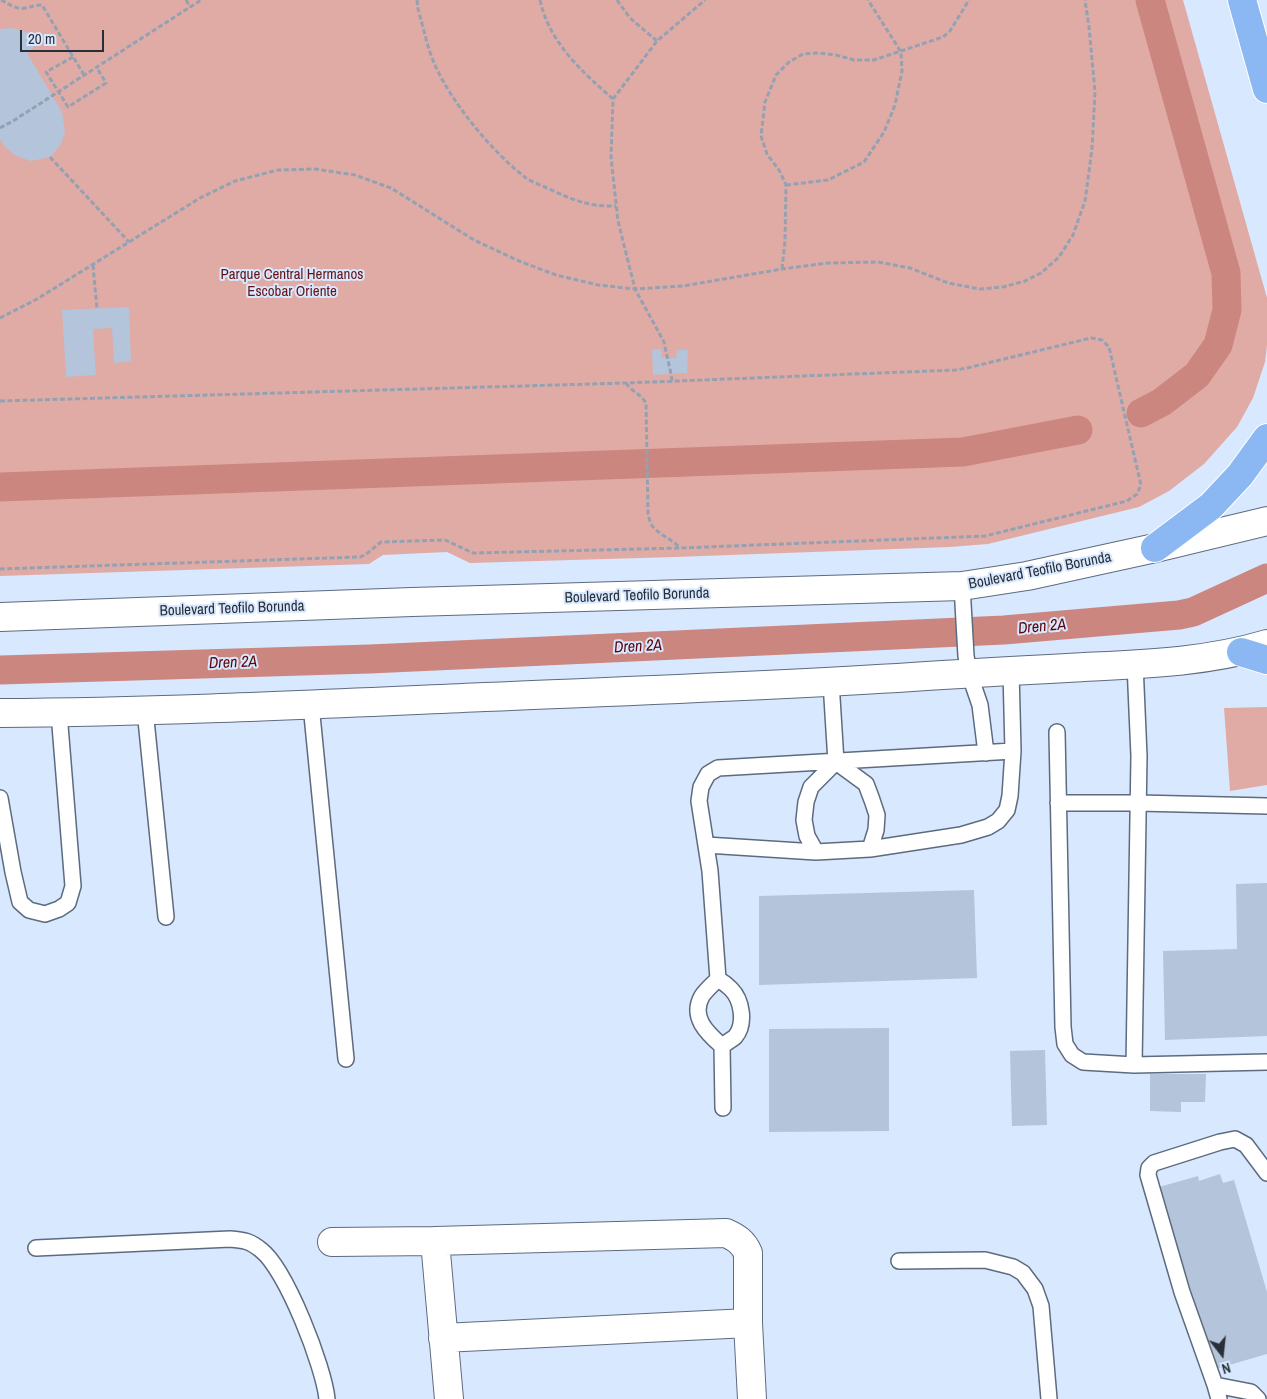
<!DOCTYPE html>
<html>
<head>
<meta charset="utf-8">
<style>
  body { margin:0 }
  #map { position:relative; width:1267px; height:1399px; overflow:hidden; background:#d8e8ff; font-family:"Archivo Narrow",sans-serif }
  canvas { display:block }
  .north { position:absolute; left:1197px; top:1329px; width:50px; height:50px; -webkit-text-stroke:4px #d8e8ff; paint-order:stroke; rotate:164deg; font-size:14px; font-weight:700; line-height:20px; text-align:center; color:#292f38 }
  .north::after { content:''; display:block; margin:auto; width:18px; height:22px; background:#292f38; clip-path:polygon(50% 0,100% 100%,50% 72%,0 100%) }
  .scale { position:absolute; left:20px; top:30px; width:84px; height:22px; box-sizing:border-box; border:2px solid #292f38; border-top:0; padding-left:6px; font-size:15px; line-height:18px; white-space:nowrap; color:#292f38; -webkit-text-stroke:4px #d8e8ff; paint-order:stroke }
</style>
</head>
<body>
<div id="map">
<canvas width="1267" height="1399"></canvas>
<div class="north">N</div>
<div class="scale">20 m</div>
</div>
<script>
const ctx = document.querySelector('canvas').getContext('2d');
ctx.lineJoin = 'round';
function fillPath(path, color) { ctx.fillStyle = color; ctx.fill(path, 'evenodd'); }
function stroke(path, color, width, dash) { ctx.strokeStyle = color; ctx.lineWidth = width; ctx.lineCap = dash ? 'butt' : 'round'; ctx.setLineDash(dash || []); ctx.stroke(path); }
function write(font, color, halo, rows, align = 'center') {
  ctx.font = font + ' "Archivo Narrow",sans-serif'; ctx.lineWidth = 4; ctx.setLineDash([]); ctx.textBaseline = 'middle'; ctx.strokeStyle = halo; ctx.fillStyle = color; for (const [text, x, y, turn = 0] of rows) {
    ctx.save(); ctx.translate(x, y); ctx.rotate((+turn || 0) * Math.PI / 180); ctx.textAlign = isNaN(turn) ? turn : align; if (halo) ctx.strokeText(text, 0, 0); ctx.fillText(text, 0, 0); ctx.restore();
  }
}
fillPath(new Path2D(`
  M 0,0 L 1183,0 L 1267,298 L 1267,345 L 1265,362 L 1253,398 L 1237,427 L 1204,464 L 1169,491 L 1139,507 L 988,544 L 950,547 L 675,557 L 470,563 L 447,552 L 383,555 L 369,564 L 0,576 Z
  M 1267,707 L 1267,785 L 1230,791 L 1224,708 Z`), '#e1aba5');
stroke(new Path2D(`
  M 1141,413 L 1162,402 L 1197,375 L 1218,345 L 1227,310 L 1226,273 L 1150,0
  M 0,487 L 963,452 L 1078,430
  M 0,670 L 370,659 L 1004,630 L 1179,615 L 1193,612 L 1267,578`), '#cb867f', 29);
fillPath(new Path2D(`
  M 11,28 L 24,31 L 41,41 L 27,53 L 62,112 L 65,132 L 60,146 L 50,157 L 31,161 L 16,156 L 4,146 L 0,139 L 0,29 Z
  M 129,307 L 131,361 L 114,363 L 112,328 L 93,329 L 96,375 L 66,377 L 62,310 Z
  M 661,349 L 662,358 L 676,358 L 677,350 L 688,350 L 687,373 L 653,375 L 652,350 Z
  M 1267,883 L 1267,1036 L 1165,1040 L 1163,951 L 1237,949 L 1236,884 Z
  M 974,890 L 977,978 L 759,985 L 759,896 Z
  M 889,1028 L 889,1131 L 769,1132 L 769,1029 Z
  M 1045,1050 L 1047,1125 L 1012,1126 L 1010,1051 Z
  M 1150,1074 L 1206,1074 L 1205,1102 L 1181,1102 L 1181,1112 L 1150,1111 Z
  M 1220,1174 L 1223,1183 L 1234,1180 L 1267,1292 L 1267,1354 L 1212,1370 L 1159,1187 L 1198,1176 L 1199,1181 Z`), '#b4c4da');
const service = new Path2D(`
  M 962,586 L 966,656 L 969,673 L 980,705 L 986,753
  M 831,682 L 836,762 L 866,784 L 872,800 L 877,815 L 876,830 L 870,849
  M 311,705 L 346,1059
  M 145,710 L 166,917
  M 1057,732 L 1063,1027 L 1065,1044 L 1072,1055 L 1083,1062 L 1134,1065 L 1267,1062
  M 0,798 L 13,872 L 20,902 L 29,910 L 45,914 L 59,909 L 68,903 L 73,886 L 59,713
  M 1058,803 L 1138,803 L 1267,806
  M 706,845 L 816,852 L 870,849 L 961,835 L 988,827 L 998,821 L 1007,810 L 1010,796 L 1013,751 L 1011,671
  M 816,852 L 807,836 L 804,820 L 806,802 L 811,787 L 836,762
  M 718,979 C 723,982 727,985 731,989 C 742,1000 746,1024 735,1037 C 731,1040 726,1043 722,1046
  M 1134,1065 L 1139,756 L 1135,664
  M 723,1108 L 722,1046 C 707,1033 690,1017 702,996 C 706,990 713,984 718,979 L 710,871 L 699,801 L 701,787 L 708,774 L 718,768 L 1013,751
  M 36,1248 L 230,1239 C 244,1240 250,1241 261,1250 C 286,1269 324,1367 327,1399
  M 899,1261 L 985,1260 L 1013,1267 L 1023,1273 L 1035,1289 L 1041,1306 L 1049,1399
  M 1215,1385 L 1251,1392 L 1258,1399
  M 1219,1399 L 1215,1385 L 1182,1292 L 1148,1175 L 1149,1168 L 1154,1163 L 1220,1142 L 1235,1139 L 1246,1145 L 1267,1173`);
const minor = new Path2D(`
  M 435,1241 L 449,1399
  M 332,1242 L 435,1241 L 726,1233 C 737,1238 743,1242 748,1253 L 748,1323 L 752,1399
  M 443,1338 L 748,1323`);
const secondary = new Path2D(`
  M 0,617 L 412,602 L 962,586 L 1027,576 L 1155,548 L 1267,521
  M 0,713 C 162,712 323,704 485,697 C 627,691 770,686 912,677 C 969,673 1027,670 1084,667 C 1146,664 1207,662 1267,644`);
const primary = new Path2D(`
  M 1242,0 L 1267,89
  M 1155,548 L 1211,506 L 1240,475 L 1267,438
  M 1241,652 L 1267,660`);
stroke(service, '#5d6b7f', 18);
stroke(minor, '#5d6b7f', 30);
stroke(secondary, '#5d6b7f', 30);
stroke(primary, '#fff', 30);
stroke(new Path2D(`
  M 1,0 C 9,4 16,10 25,8 C 31,7 35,5 42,5 L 84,75
  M 186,0 L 190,7
  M 417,0 L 418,9 C 423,26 427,46 434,63 C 451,102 492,152 526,178 C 532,182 540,185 547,188 C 571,199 588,207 616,206
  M 540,0 C 549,42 582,72 613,99
  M 617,0 L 630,18 L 657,41
  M 73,57 L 46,72 L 68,107 L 106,83 L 97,68
  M 0,128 L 13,121 L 201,0
  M 50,157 L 129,242
  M 786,185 L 828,180 L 864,162 L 884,132 L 895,105 L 902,71 L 901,52 L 868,0
  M 93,265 L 97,309
  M 782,269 L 785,241 L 786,185 L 779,170 L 767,154 L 761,136 L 765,102 L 776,75 L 789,62 L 803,54 L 818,53 L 836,55 L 854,60 L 874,60 L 943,37 L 950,31 L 969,0
  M 0,318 L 37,299 L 200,198 L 235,181 L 278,170 L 315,169 L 355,175 L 391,188 L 474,240 L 519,261 L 556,275 L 598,285 L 635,289 L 683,286 L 782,269 L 828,263 L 878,262 L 910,268 L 948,283 L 980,289 L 1003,287 L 1025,281 L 1041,273 L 1059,257 L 1073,235 L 1085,201 L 1092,149 L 1095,92 L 1089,27 L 1085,0
  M 672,381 L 671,374 L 664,342 L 635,289 L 618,221 L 611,157 L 613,99 L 657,41 L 705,0
  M 626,383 C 631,391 641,394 646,403 L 648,513 C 649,518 650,524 654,528 C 662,536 673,540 680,548
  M 0,401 L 626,383 L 956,370 L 967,368 L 1091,338 L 1102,340 L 1109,347 L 1141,485 L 1137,494 L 1127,501 L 985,536 L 681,548 L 473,553 L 445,540 L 412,541 L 381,542 L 365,555 L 360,557 L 0,569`), '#94a1b2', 3, [5, 2.5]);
stroke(service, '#fff', 15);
stroke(minor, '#fff', 28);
stroke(secondary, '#fff', 28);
stroke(primary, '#8bb8f3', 28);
write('15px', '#651213', '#d8e8ff', [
  ["Parque Central Hermanos",292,275],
  ["Escobar Oriente",292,292]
]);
write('15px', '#292f38', '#d8e8ff', [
  ["Boulevard Teofilo Borunda",1040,571,-11],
  ["Boulevard Teofilo Borunda",637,596,-2],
  ["Boulevard Teofilo Borunda",232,609,-2]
]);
write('italic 16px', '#5b060a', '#d8e8ff', [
  ["Dren 2A",1042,627,-5],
  ["Dren 2A",638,647,-3],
  ["Dren 2A",233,663,-2]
]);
</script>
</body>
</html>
